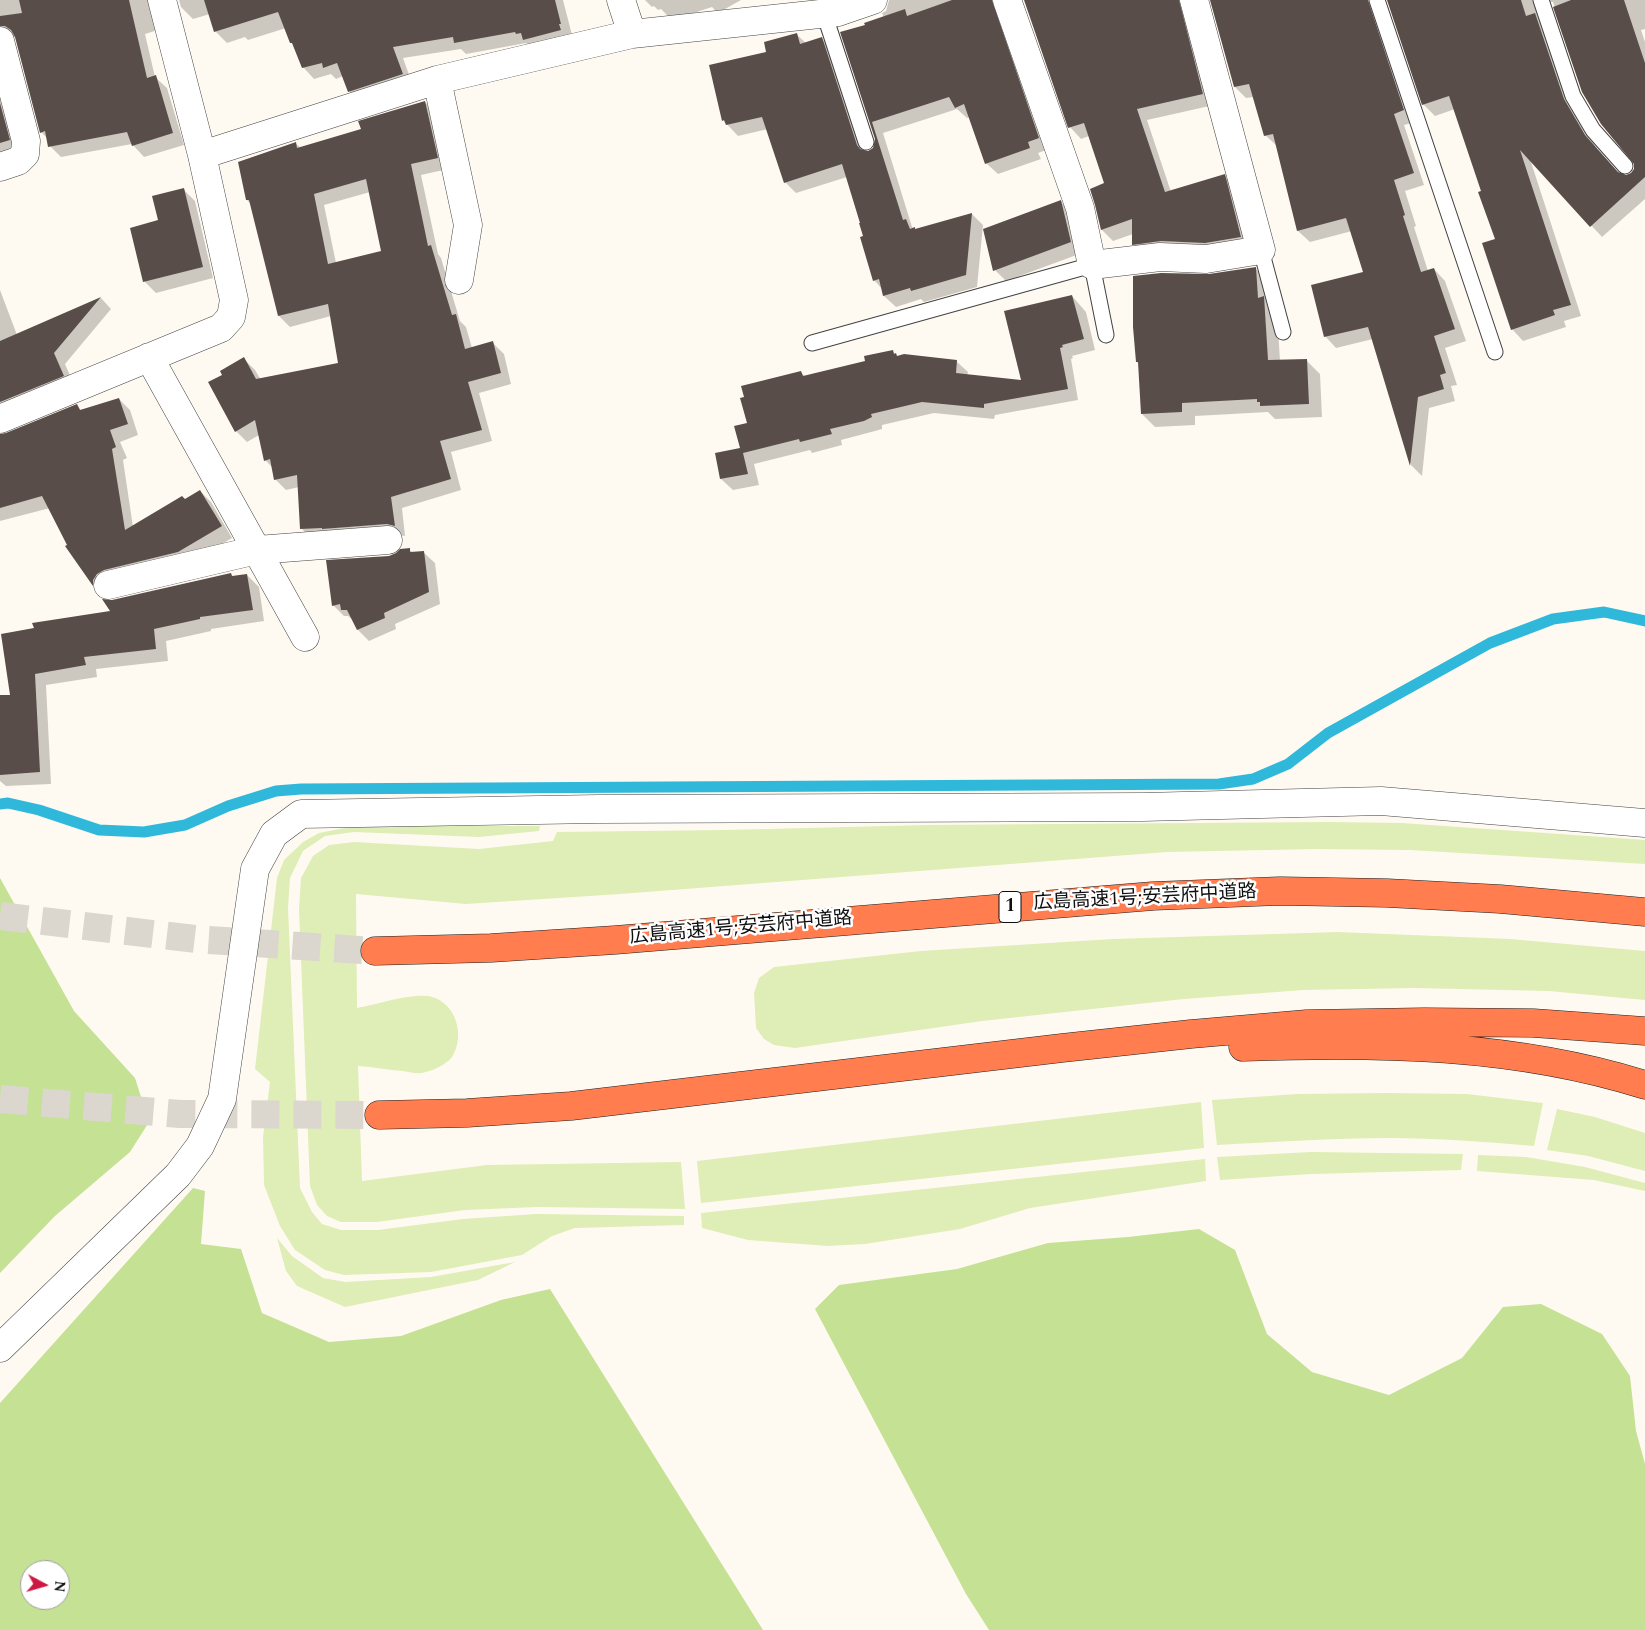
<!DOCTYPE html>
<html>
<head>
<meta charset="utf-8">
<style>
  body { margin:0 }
  #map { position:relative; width:1645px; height:1630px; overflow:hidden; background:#fffaf1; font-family:Spectral,serif }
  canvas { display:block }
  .north { position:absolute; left:20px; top:1560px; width:50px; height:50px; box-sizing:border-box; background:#fff; border:1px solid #9f9f9f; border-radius:50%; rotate:96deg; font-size:14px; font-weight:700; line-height:20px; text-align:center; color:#0f0f0f }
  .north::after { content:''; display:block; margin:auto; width:18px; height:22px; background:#ce1844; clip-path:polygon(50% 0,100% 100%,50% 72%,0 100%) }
</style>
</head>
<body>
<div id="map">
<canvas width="1645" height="1630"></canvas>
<div class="north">N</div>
</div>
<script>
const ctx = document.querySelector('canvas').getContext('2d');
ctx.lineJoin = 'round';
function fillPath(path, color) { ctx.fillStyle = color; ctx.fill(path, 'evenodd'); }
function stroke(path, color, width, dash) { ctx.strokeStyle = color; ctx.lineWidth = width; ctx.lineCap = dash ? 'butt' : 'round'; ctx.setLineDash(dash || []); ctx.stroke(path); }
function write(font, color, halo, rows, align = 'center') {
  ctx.font = font + ' Spectral,"Noto Sans JP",serif'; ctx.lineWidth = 5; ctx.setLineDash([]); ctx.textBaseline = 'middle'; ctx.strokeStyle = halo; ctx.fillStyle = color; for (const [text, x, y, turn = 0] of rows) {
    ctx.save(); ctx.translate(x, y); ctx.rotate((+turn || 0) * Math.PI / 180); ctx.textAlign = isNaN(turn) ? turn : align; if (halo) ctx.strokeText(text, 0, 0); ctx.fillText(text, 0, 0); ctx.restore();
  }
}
fillPath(new Path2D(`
  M 1328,822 L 1402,823 L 1645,840 L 1645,864 L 1410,850 L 1316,849 L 1167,852 L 620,894 L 466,904 L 356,894 L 357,1008 C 377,1005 413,992 432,997 C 457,1004 465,1037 452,1057 C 446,1065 432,1071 422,1073 C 417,1074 409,1072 403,1071 C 388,1070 373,1067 358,1066 L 362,1181 L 487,1165 L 681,1162 L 685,1209 L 537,1207 L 465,1210 L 377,1222 L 341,1222 L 327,1216 L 317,1205 L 310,1186 L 299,909 L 301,878 L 313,856 L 329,845 L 354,842 L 479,849 L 553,841 L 557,832 L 726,830 L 928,825 Z
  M 355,826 L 540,826 L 539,831 L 479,837 L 354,832 L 325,836 L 303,851 L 290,878 L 288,908 L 300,1188 L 312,1212 L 322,1224 L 341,1230 L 378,1230 L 463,1219 L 536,1214 L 684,1216 L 684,1225 L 575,1228 L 552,1236 L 522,1255 L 431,1272 L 344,1275 L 325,1270 L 295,1250 L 280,1226 L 264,1185 L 263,1137 L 270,1082 L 255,1069 L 277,878 L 284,860 L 303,842 L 319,833 Z
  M 1338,932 L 1510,939 L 1645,951 L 1645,1000 L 1549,991 L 1415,988 L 1303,990 L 1184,999 L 982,1021 L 795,1048 L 774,1045 L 764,1039 L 756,1028 L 754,993 L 759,978 L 774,967 L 921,951 L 1113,939 Z
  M 1388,1093 L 1467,1094 L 1543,1103 L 1534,1146 C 1486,1142 1437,1138 1389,1138 C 1332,1138 1275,1142 1217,1145 L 1212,1100 L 1297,1094 Z
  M 1201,1102 L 1204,1148 L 701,1203 L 697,1161 Z
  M 1557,1109 L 1595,1117 L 1645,1133 L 1645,1171 L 1588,1156 L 1547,1150 Z
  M 1311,1152 L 1463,1154 L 1461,1170 L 1311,1174 L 1220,1180 L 1217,1157 Z
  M 1478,1155 L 1526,1157 L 1585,1167 L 1645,1183 L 1645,1191 L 1594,1180 L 1477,1171 Z
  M 1205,1159 L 1206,1181 L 1030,1208 L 960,1229 L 865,1244 L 828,1246 L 748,1240 L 702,1228 L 701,1213 Z
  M 277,1238 L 292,1256 L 323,1278 L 345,1282 L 431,1277 L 515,1262 L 478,1280 L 345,1307 L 297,1286 L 286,1271 Z`), '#deeeb6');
fillPath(new Path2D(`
  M 0,878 L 74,1011 L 135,1078 L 149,1122 L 130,1152 L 55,1216 L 0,1273 Z
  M 193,1188 L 205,1191 L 201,1244 L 241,1249 L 262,1313 L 329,1342 L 401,1336 L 501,1300 L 550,1289 L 763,1630 L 0,1630 L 0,1403 ZM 30,1570 L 60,1570 L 60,1600 L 30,1600 Z
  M 1199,1229 L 1235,1250 L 1267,1334 L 1312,1372 L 1389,1395 L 1462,1358 L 1503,1307 L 1541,1304 L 1602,1334 L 1630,1376 L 1636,1431 L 1645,1464 L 1645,1630 L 989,1630 L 966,1594 L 815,1309 L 839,1285 L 957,1269 L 1048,1243 L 1128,1237 Z`), '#c5e194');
fillPath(new Path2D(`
  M 0,0 L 163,0 L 161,29 L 145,34 L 155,77 L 167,88 L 184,145 L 144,157 L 132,144 L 61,157 L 50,146 L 48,139 L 41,132 L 16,37 L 8,37 L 0,41 Z
  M 179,0 L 563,0 L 572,35 L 528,45 L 526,43 L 466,54 L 461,49 L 403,58 L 413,86 L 360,103 L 349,91 L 343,76 L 336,79 L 331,74 L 314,79 L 303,67 L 286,28 L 248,40 L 245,37 L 227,43 L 216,32 L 210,14 L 193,19 L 181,7 Z
  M 645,0 L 741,0 L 718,13 L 712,7 L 672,20 L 661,9 L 658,10 L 654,6 L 652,7 Z
  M 889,0 L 988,0 L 1003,18 L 1049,149 L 1038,153 L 1041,159 L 998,174 L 986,163 L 970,117 L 967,118 L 957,109 L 883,133 L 912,227 L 916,230 L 972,214 L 983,225 L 977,287 L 924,302 L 921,299 L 896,307 L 884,296 L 882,289 L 874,280 L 865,237 L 847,177 L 796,193 L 785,182 L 768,129 L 738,136 L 723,120 L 768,53 L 797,35 L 806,43 L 822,39 L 833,50 L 866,152 L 874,149 L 876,139 L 842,33 L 866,26 L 884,18 L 882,13 L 886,11 Z
  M 1025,0 L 1195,0 L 1214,105 L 1147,120 L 1171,192 L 1224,176 L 1236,187 L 1252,249 L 1145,255 L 1133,244 L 1133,234 L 1113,241 L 1102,230 L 1096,204 L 1105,184 L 1089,136 L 1081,139 L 1070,127 Z
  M 1211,0 L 1337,0 L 1368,2 L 1379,14 L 1415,122 L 1404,125 L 1424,185 L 1405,191 L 1416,226 L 1414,227 L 1428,271 L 1434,269 L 1445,281 L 1466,341 L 1445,348 L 1457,385 L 1451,386 L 1455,401 L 1429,408 L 1422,476 L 1411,465 L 1373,339 L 1336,348 L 1325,336 L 1364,273 L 1352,231 L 1310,242 L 1298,231 L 1277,146 L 1265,135 L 1254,97 L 1246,98 L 1235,87 Z
  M 1388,0 L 1645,0 L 1645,29 L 1641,30 L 1645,42 L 1645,199 L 1602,237 L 1530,159 L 1581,316 L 1564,321 L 1566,327 L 1523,341 L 1512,329 L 1496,239 L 1483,192 L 1455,109 L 1435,116 L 1423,104 ZM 1549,2 L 1553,2 L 1583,92 L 1635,163 L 1635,170 L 1632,174 L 1626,177 L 1619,174 L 1597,149 L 1576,113 Z
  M 0,73 L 20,151 L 0,157 Z
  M 425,102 L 436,113 L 448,169 L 421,175 L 438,254 L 441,258 L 460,321 L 466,327 L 472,348 L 493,343 L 504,354 L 511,384 L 479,393 L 492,441 L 451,452 L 461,490 L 402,508 L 405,536 L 399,535 L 312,539 L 301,528 L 299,487 L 286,490 L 275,479 L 273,468 L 265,460 L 259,435 L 247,442 L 236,431 L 210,383 L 224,375 L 244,359 L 255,370 L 261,380 L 339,364 L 331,316 L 290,327 L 279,316 L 252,205 L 247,200 L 295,143 L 301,148 L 363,130 ZM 370,192 L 383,252 L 336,263 L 324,205 Z
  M 184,190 L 195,201 L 213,278 L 156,293 L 144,281 L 160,221 Z
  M 1060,201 L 1071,212 L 1082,253 L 1006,281 L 995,270 Z
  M 1255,268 L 1269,282 L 1277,311 L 1280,361 L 1306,360 L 1320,374 L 1322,417 L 1275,419 L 1268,412 L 1195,416 L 1195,425 L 1155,427 L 1142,414 L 1140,364 L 1137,362 L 1209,276 Z
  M 0,290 L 17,335 L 101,298 L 111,309 L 65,364 L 75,387 L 0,419 Z
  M 1072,296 L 1086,312 L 1095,350 L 1072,356 L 1073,358 L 1071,359 L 1078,400 L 995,415 L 994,419 L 934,413 L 882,425 L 882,429 L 875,431 L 841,440 L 842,445 L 812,453 L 810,450 L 754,464 L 759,485 L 733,490 L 721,479 L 717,454 L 742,449 L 748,424 L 801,373 L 806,377 L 866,362 L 892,351 L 898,357 L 956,361 L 968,372 L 967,376 L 1023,381 Z
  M 119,399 L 130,410 L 138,435 L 120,442 L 127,458 L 123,460 L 133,527 L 200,491 L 211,502 L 232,538 L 190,563 L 104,595 L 94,585 L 67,547 L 69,545 L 50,508 L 0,521 L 0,435 L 77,406 L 82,411 Z
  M 410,550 L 413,553 L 423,552 L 435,563 L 440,604 L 395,624 L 396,629 L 369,641 L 358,630 L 354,621 L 348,616 L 344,616 L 333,605 L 389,557 Z
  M 231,574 L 233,577 L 247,575 L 259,587 L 264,621 L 211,629 L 211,631 L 166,641 L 168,661 L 96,669 L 97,677 L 46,685 L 51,784 L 6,786 L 0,781 L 0,697 L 11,696 L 2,635 L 112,612 L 112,601 Z`), '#0003');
stroke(new Path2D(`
  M 0,804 L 8,803 L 39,810 L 99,830 L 144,832 L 185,825 L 228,806 L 276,791 L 301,789 L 1219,784 L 1253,779 L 1288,764 L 1328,733 L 1490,643 L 1553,619 L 1604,612 L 1645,621`), '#30b8db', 11);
fillPath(new Path2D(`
  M 19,0 L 129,0 L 147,78 L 156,75 L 173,133 L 132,146 L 127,132 L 48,147 L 45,131 L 40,133 L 15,37 L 11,30 L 5,26 L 0,26 L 0,16 L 22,13 Z
  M 204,0 L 555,0 L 561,24 L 559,24 L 561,30 L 523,40 L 521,33 L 516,34 L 515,32 L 454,43 L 453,37 L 393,47 L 403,74 L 348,92 L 337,63 L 323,68 L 322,63 L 302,68 L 292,43 L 290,43 L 278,12 L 214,32 Z
  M 952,0 L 992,0 L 1039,138 L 1028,142 L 1030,148 L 985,164 L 964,104 L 955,108 L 949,97 L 872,122 L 903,220 L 906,219 L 910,229 L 915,227 L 915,229 L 972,213 L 966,275 L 911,291 L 910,288 L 883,296 L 879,279 L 873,281 L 860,237 L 863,236 L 859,223 L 860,223 L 842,164 L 784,183 L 762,117 L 726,125 L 724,120 L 722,121 L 709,65 L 766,52 L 764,42 L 797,33 L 800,44 L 822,37 L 857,145 L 860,149 L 868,151 L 873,148 L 875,139 L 840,32 L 865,25 L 864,23 L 905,9 L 907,16 Z
  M 1024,0 L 1179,0 L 1203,94 L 1137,109 L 1165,192 L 1225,174 L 1241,237 L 1205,243 L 1161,241 L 1132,245 L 1132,219 L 1101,230 L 1095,205 L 1090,189 L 1104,183 L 1084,123 L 1068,128 Z
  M 1210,0 L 1368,0 L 1404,110 L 1394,114 L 1414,173 L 1394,180 L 1405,215 L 1403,216 L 1421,272 L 1434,268 L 1455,329 L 1434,336 L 1446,373 L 1440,375 L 1444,389 L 1418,397 L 1410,466 L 1368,327 L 1324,337 L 1311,285 L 1363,272 L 1346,218 L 1297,231 L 1273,134 L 1264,136 L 1249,84 L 1234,87 Z
  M 1387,0 L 1521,0 L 1526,16 L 1535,13 L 1564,99 L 1585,135 L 1618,172 L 1626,175 L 1631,173 L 1634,169 L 1634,164 L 1601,124 L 1582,92 L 1553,7 L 1571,0 L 1624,0 L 1645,63 L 1645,177 L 1590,227 L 1520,150 L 1571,305 L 1553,310 L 1555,315 L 1511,330 L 1482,243 L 1495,239 L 1478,192 L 1481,191 L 1449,96 L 1422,105 Z
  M 425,101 L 438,158 L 411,164 L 428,246 L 431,245 L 452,315 L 456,314 L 465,349 L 493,341 L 501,373 L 468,382 L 482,430 L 440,441 L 451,479 L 391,497 L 395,526 L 387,524 L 322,529 L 322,528 L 300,529 L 297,475 L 274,480 L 270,459 L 264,461 L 255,420 L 235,432 L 208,382 L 222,375 L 220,371 L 244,357 L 256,379 L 338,363 L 328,304 L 278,316 L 249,200 L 246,200 L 238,162 L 296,142 L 297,148 L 361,129 L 358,121 ZM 366,179 L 381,251 L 328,264 L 314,194 Z
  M 0,103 L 10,140 L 0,143 Z
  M 184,188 L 203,267 L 143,282 L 130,228 L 158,220 L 152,196 Z
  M 1061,200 L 1071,242 L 993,271 L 983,229 Z
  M 1256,267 L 1258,298 L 1264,296 L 1268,360 L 1307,359 L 1309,404 L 1260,406 L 1260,402 L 1257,402 L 1257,399 L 1182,403 L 1182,412 L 1141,414 L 1138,362 L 1136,362 L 1133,327 L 1133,276 L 1161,273 L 1209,274 Z
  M 1072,295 L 1084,339 L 1062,345 L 1063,347 L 1060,348 L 1068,389 L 984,404 L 984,408 L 922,402 L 871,414 L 872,417 L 864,421 L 830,429 L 832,434 L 800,442 L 799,439 L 743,453 L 748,474 L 720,479 L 715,453 L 740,448 L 734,426 L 747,423 L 740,398 L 744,397 L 741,386 L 801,371 L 803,376 L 865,361 L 864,356 L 893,350 L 894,354 L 896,353 L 897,356 L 904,354 L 957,360 L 956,373 L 1021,380 L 1004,311 Z
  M 101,297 L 54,353 L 64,376 L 0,402 L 0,341 Z
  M 119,398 L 128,424 L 110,430 L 116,447 L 112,449 L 125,530 L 182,496 L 185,499 L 200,490 L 222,526 L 178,552 L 104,570 L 97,574 L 93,580 L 93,586 L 65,546 L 67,545 L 42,496 L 0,508 L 0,434 L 6,433 L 77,404 L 80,410 Z
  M 410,548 L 410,552 L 424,551 L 429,592 L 384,613 L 385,618 L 357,630 L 347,610 L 341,610 L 340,604 L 332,606 L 326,560 L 389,556 L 396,553 L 400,549 Z
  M 231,573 L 232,576 L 247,574 L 253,610 L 200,617 L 200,619 L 154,629 L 156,649 L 84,657 L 86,665 L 35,674 L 40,772 L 0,775 L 0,695 L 10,695 L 1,634 L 34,628 L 32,623 L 110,611 L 102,599 L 112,600 Z`), '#594d4a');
stroke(new Path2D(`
  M 0,916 L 195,939 L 375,951
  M 0,1099 L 180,1114 L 379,1115`), '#dbd7cf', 28, [28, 14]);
const lane = new Path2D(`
  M 1377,0 L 1495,352
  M 1541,0 L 1573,96 L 1593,130 L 1625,166
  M 824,13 L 866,142
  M 1261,250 L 1283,332
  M 812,343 L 1092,265 L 1106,335`);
const street = new Path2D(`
  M 621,0 L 632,34
  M 1007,0 L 1080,208 L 1092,265 L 1160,257 L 1206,259 L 1261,250 L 1194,0
  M 0,41 L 26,141 L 25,154 L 18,161 L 0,167
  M 437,80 L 468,225 L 459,280
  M 202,155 L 437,80 L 632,34 L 838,12 L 873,0
  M 149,357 L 305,637
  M 0,419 L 221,328 L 231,317 L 234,300 L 202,155 L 162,0
  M 108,585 L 257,550 L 388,540
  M 0,1348 L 178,1175 L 200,1146 L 222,1099 L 255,869 L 274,834 L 301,814 L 598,809 L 1143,807 L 1381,801 L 1645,823`);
const highway = new Path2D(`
  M 375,951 L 491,948 L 615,940 L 1153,896 L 1280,891 L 1387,893 L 1500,899 L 1645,912
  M 1243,1047 C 1377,1042 1516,1044 1645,1085
  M 379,1115 L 467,1113 L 571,1106 L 1062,1048 L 1191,1034 L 1307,1024 L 1424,1022 L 1533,1023 L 1645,1031`);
stroke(lane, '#424242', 17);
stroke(street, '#424242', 29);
stroke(highway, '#202020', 29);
stroke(lane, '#fff', 15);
stroke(street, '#fff', 28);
stroke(highway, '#ff7d4f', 28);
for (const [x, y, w] of [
  [1010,907,22]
]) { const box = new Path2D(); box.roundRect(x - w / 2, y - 15.5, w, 31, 4); ctx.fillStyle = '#fff'; ctx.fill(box); stroke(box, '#0f0f0f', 1); }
write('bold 18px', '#0f0f0f', null, [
  ["1",1010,907]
]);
write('19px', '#0f0f0f', '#fff', [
  ["広島高速1号;安芸府中道路",1145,899,-3],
  ["広島高速1号;安芸府中道路",741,929,-5]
]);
</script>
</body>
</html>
